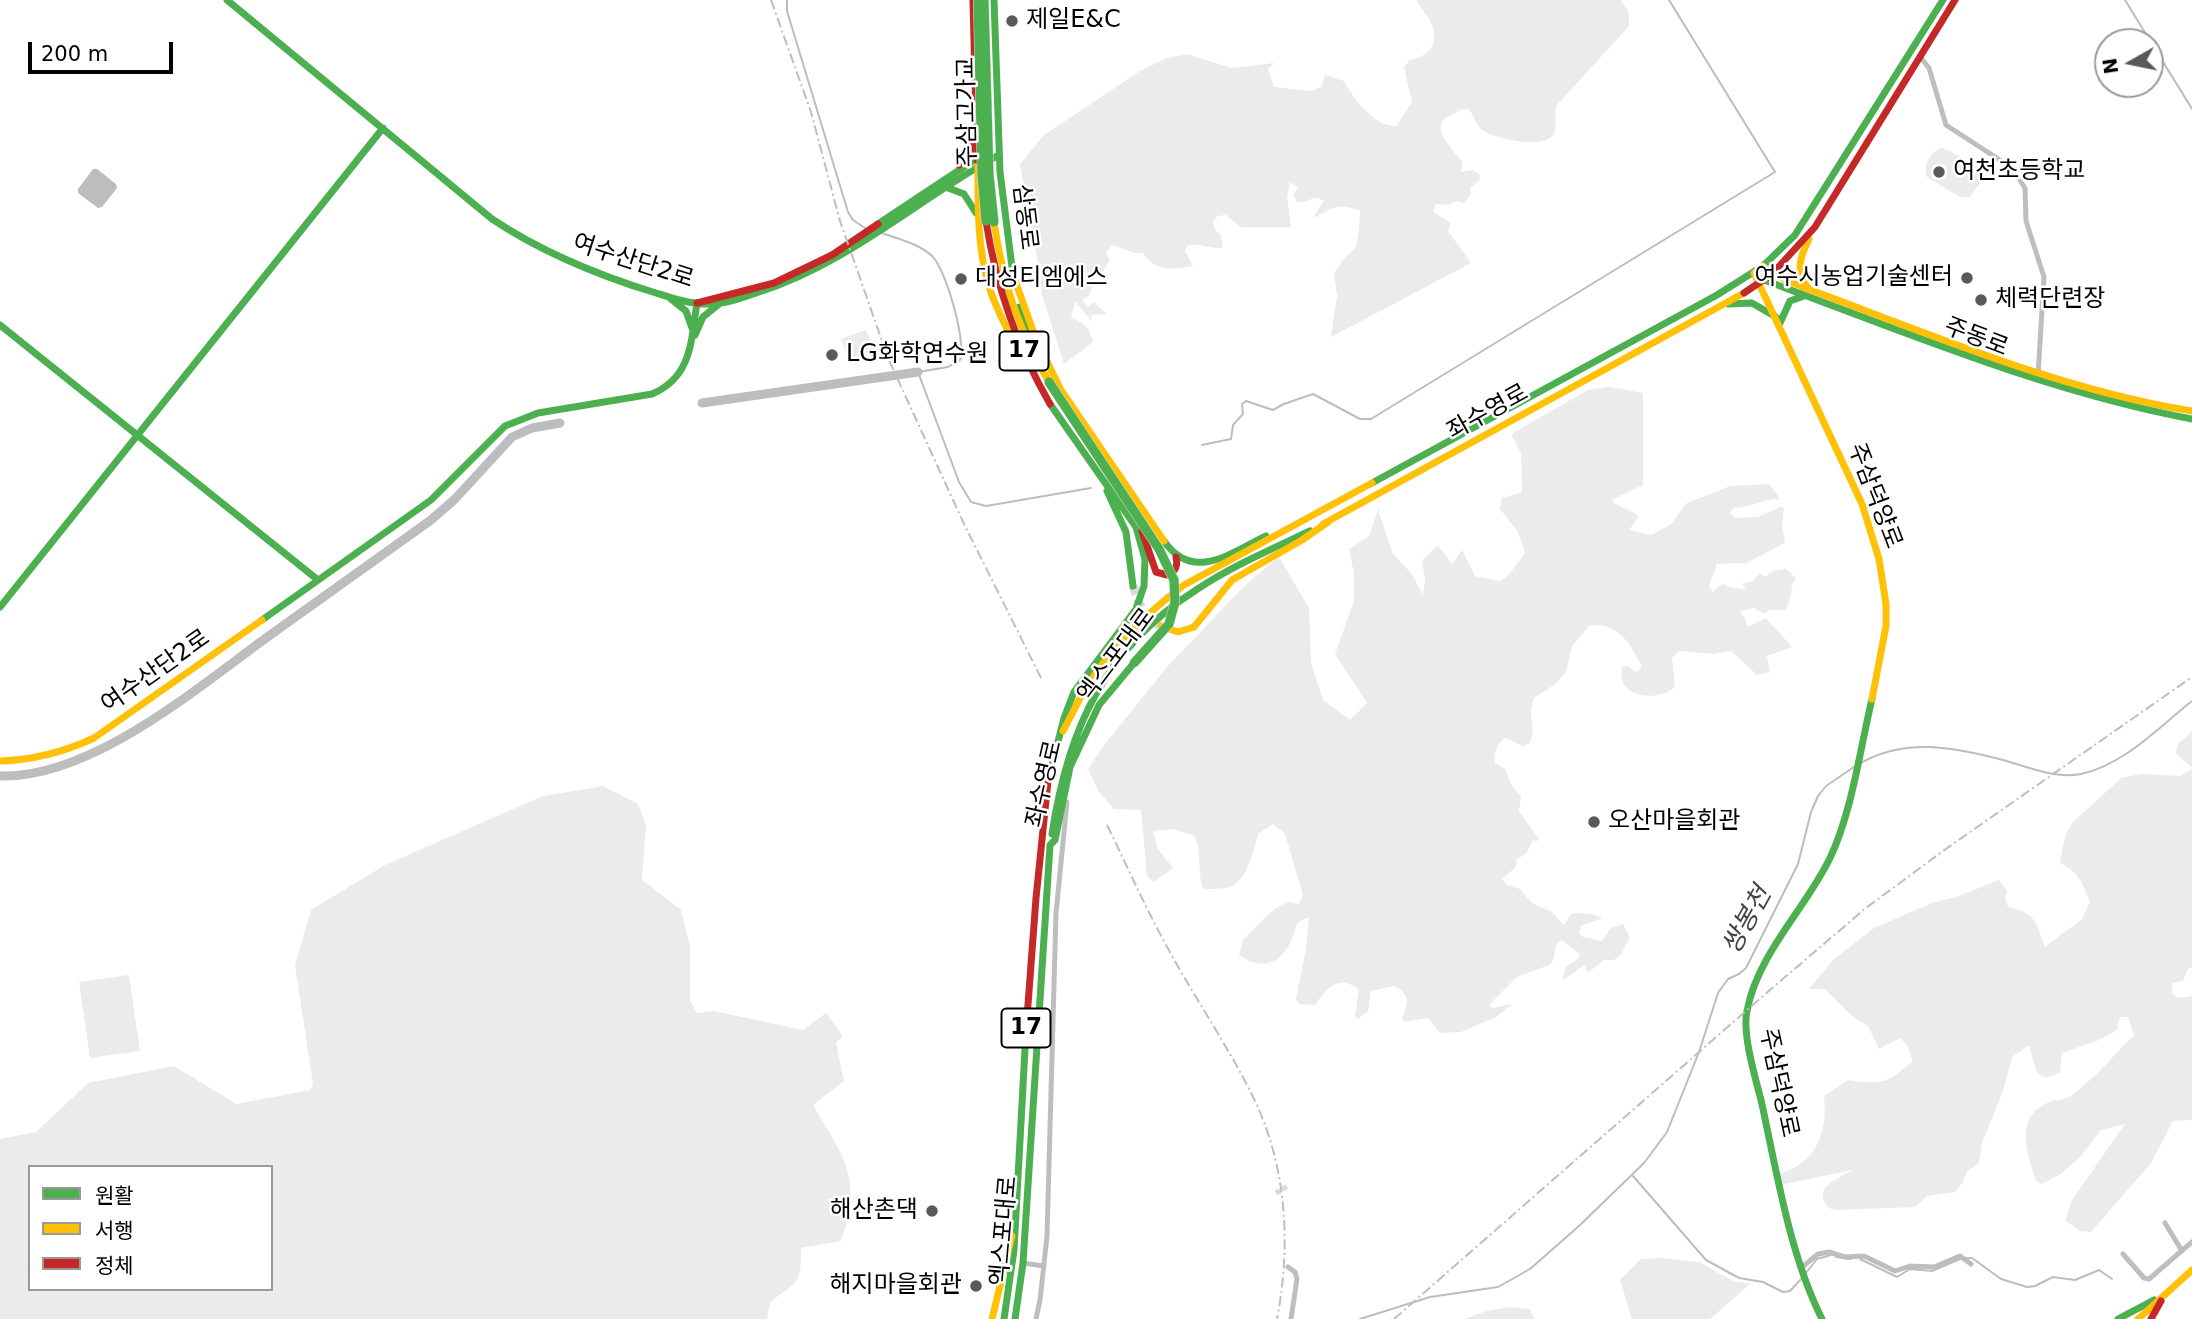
<!DOCTYPE html>
<html>
<head>
<meta charset="utf-8">
<style>
  body { margin:0 }
  #map { position:relative; width:2192px; height:1319px; overflow:hidden; background:#fff; font-family:"DejaVu Sans","Noto Sans KR",sans-serif }
  canvas { display:block }
  .legend { position:absolute; left:28px; top:1165px; width:245px; height:126px; box-sizing:border-box; background:#fff; border:2px solid #999; margin:0; padding:9px 12px; list-style:none; font-size:21px; color:#000 }
  .legend li { display:flex; align-items:center; gap:14px; height:35px }
  .legend b { width:35px; border:2px solid #999 }
  .north { position:absolute; left:2094px; top:28px; width:70px; height:70px; box-sizing:border-box; background:#fff; border:2px solid #999; border-radius:50%; rotate:261deg; font-size:19px; font-weight:700; line-height:28px; text-align:center; color:#000 }
  .north::after { content:''; display:block; margin:auto; width:24px; height:32px; background:#595959; clip-path:polygon(50% 0,100% 100%,50% 72%,0 100%) }
  .scale { position:absolute; left:28px; top:42px; width:145px; height:32px; box-sizing:border-box; border:4px solid #000; border-top:0; padding-left:9px; font-size:21px; line-height:24px; white-space:nowrap; color:#000; -webkit-text-stroke:5px #fff; paint-order:stroke }
</style>
</head>
<body>
<div id="map">
<canvas width="2192" height="1319"></canvas>
<ul class="legend">
<li><b style="height:9px;background:#4caf50"></b>원활</li>
<li><b style="height:9px;background:#ffc107"></b>서행</li>
<li><b style="height:9px;background:#c62828"></b>정체</li>
</ul>
<div class="north">N</div>
<div class="scale">200 m</div>
</div>
<script>
const ctx = document.querySelector('canvas').getContext('2d');
ctx.lineJoin = 'round';
function fillPath(path, color) { ctx.fillStyle = color; ctx.fill(path, 'evenodd'); }
function stroke(path, color, width, dash) { ctx.strokeStyle = color; ctx.lineWidth = width; ctx.lineCap = dash ? 'butt' : 'round'; ctx.setLineDash(dash || []); ctx.stroke(path); }
function write(font, color, halo, rows, align = 'center') {
  ctx.font = font + ' "DejaVu Sans","Noto Sans KR",sans-serif'; ctx.lineWidth = 5; ctx.setLineDash([]); ctx.textBaseline = 'middle'; ctx.strokeStyle = halo; ctx.fillStyle = color; for (const [text, x, y, turn = 0] of rows) {
    ctx.save(); ctx.translate(x, y); ctx.rotate((+turn || 0) * Math.PI / 180); ctx.textAlign = isNaN(turn) ? turn : align; if (halo) ctx.strokeText(text, 0, 0); ctx.fillText(text, 0, 0); ctx.restore();
  }
}
fillPath(new Path2D(`
  M 1416,0 L 1621,0 L 1629,13 L 1629,26 L 1557,105 C 1553,114 1559,131 1551,137 C 1538,148 1493,139 1481,129 C 1476,124 1474,116 1469,110 C 1459,107 1458,113 1449,116 C 1428,125 1452,150 1462,161 L 1461,172 L 1472,170 L 1480,175 L 1479,181 L 1470,188 L 1471,194 L 1464,203 L 1457,201 L 1449,205 L 1436,204 L 1433,212 L 1451,223 L 1448,231 L 1471,263 L 1331,337 L 1337,296 L 1334,274 L 1344,258 L 1356,248 L 1359,231 L 1360,211 C 1336,202 1335,208 1313,218 L 1324,200 L 1314,198 L 1304,202 L 1297,202 L 1293,195 L 1298,188 L 1290,182 L 1287,197 L 1291,227 L 1241,227 L 1226,215 L 1218,216 L 1213,221 L 1214,228 L 1221,236 L 1223,248 C 1210,249 1199,242 1187,246 L 1185,251 L 1193,266 C 1173,269 1155,273 1143,253 L 1135,253 L 1112,245 L 1106,253 L 1110,260 L 1101,274 L 1095,274 L 1090,295 L 1082,300 L 1088,307 L 1094,302 L 1107,314 L 1091,315 L 1092,322 L 1075,301 L 1071,318 C 1085,323 1089,327 1093,342 L 1064,364 L 1041,292 L 1041,279 L 1035,272 L 1040,273 L 1020,164 L 1044,135 L 1140,71 L 1167,58 L 1187,54 L 1231,68 L 1274,63 L 1268,69 L 1274,87 L 1312,91 L 1321,87 L 1325,75 L 1344,81 C 1354,99 1373,126 1396,126 L 1412,102 L 1404,67 L 1410,60 C 1432,56 1441,40 1429,19 C 1425,12 1420,8 1416,0 Z
  M 1941,148 L 1950,151 L 1980,169 L 1980,183 L 1970,197 L 1960,197 L 1927,177 C 1923,166 1929,153 1941,148 Z
  M 866,330 L 875,352 L 850,362 L 841,339 Z
  M 1609,387 L 1643,393 L 1643,485 L 1612,500 C 1618,508 1630,509 1639,516 L 1629,530 L 1651,535 L 1670,525 L 1687,503 L 1730,486 L 1769,484 L 1780,499 C 1764,499 1750,507 1733,508 L 1730,513 L 1735,518 L 1758,517 L 1782,506 L 1784,509 L 1782,525 L 1785,543 L 1746,563 L 1717,564 L 1709,586 L 1713,592 L 1722,584 L 1734,588 L 1746,589 L 1742,584 L 1753,581 L 1760,573 L 1765,577 L 1773,571 L 1786,569 L 1796,578 C 1788,589 1795,596 1785,610 L 1769,610 L 1765,614 L 1754,608 L 1740,611 L 1745,618 L 1747,627 L 1766,618 L 1792,647 L 1767,656 L 1770,672 L 1757,675 L 1731,651 L 1714,654 L 1679,651 L 1672,658 L 1675,687 C 1657,703 1615,698 1622,667 L 1627,666 L 1637,672 L 1641,668 L 1641,664 C 1627,641 1621,624 1590,625 L 1572,646 L 1566,672 L 1554,685 L 1534,698 C 1526,719 1537,725 1530,743 L 1523,746 L 1506,738 C 1497,742 1493,754 1495,763 L 1505,769 L 1512,786 L 1521,796 L 1519,811 L 1539,839 L 1537,841 L 1533,840 L 1526,854 L 1517,859 L 1516,867 L 1502,879 L 1507,885 L 1520,889 L 1532,903 L 1552,912 L 1564,925 L 1572,913 L 1592,914 L 1603,918 L 1581,926 L 1579,933 L 1583,937 L 1602,941 L 1611,928 L 1623,924 L 1630,937 L 1621,955 L 1614,960 L 1604,960 L 1589,972 L 1586,970 L 1586,965 L 1583,966 L 1562,981 L 1566,967 L 1577,960 L 1580,954 L 1563,941 L 1560,941 L 1556,946 L 1553,960 L 1549,965 L 1517,977 L 1489,1005 L 1493,1008 L 1512,1004 L 1511,1005 L 1496,1017 L 1461,1032 L 1440,1033 L 1428,1018 L 1404,1022 L 1402,1018 C 1409,1003 1410,994 1394,986 L 1371,991 L 1368,1011 L 1358,1019 L 1355,1017 L 1359,990 C 1339,973 1327,988 1315,1005 L 1299,1004 L 1296,999 L 1306,949 L 1309,917 L 1297,923 C 1290,954 1271,977 1239,955 L 1243,940 L 1270,913 L 1281,905 L 1289,902 L 1299,904 L 1303,895 L 1285,834 L 1273,824 L 1258,834 C 1253,852 1247,884 1226,888 C 1218,889 1210,889 1203,889 C 1197,871 1202,854 1195,836 L 1173,829 L 1153,831 L 1158,849 L 1173,868 L 1154,882 L 1147,876 L 1141,810 L 1114,809 L 1099,792 L 1088,769 L 1105,744 L 1167,667 L 1245,585 L 1279,557 L 1309,608 L 1311,663 L 1323,700 L 1350,720 L 1367,703 L 1335,654 L 1354,601 L 1354,574 L 1349,549 L 1369,536 L 1379,507 L 1379,513 L 1393,554 L 1412,574 L 1423,595 L 1425,580 L 1422,561 L 1438,545 L 1452,564 L 1462,550 L 1475,576 L 1500,581 L 1507,577 L 1525,553 L 1518,532 L 1500,509 L 1502,498 L 1522,492 L 1521,453 L 1511,434 L 1588,390 Z
  M 2192,731 L 2192,768 L 2176,754 L 2177,745 Z
  M 2192,769 L 2192,967 L 2188,969 L 2183,981 L 2172,983 L 2172,993 L 2177,998 L 2192,996 L 2192,1120 L 2173,1121 L 2151,1163 L 2091,1232 L 2079,1231 L 2065,1220 L 2072,1200 L 2125,1124 L 2101,1130 L 2080,1157 L 2061,1174 L 2041,1184 L 2036,1181 C 2028,1155 2014,1120 2045,1104 C 2053,1099 2064,1101 2071,1096 C 2094,1079 2114,1055 2134,1035 L 2128,1017 L 2120,1017 L 2117,1030 L 2099,1040 L 2062,1053 L 2060,1072 L 2047,1078 L 2037,1073 L 2029,1045 L 2012,1057 L 2003,1091 L 1982,1143 L 1979,1163 L 1967,1171 L 1963,1182 L 1955,1192 L 1927,1196 L 1915,1207 L 1837,1210 C 1829,1209 1826,1207 1824,1200 C 1817,1184 1842,1178 1852,1170 L 1780,1185 L 1777,1174 C 1816,1165 1828,1133 1824,1096 L 1848,1080 C 1884,1085 1885,1084 1913,1061 L 1907,1045 L 1900,1038 L 1879,1049 L 1868,1026 L 1853,1017 L 1825,989 L 1809,989 L 1833,960 L 1874,928 L 1932,903 L 1956,897 L 1999,880 L 2007,891 L 2005,899 L 2008,907 C 2037,913 2036,923 2045,947 L 2082,919 L 2090,902 C 2083,883 2078,872 2060,863 L 2065,836 L 2073,822 L 2121,778 L 2141,774 L 2180,776 Z
  M 603,786 L 637,803 L 646,824 L 642,880 L 681,910 L 690,947 L 690,1001 L 697,1013 L 714,1011 L 803,1030 L 826,1013 L 843,1036 L 836,1043 L 844,1081 L 813,1105 C 843,1156 864,1179 841,1241 L 801,1248 C 801,1285 799,1280 770,1302 L 767,1319 L 0,1319 L 0,1139 L 36,1132 L 88,1083 L 174,1066 L 236,1104 L 310,1090 L 313,1084 L 295,965 L 311,910 L 385,865 L 543,796 ZM 30,1167 L 271,1167 L 271,1289 L 30,1289 Z
  M 129,975 L 140,1051 L 90,1058 L 79,982 Z
  M 1660,1258 L 1699,1262 L 1735,1282 L 1751,1283 L 1710,1319 L 1632,1319 L 1620,1280 L 1641,1259 Z
  M 1509,1307 L 1530,1309 L 1534,1319 L 1465,1319 L 1486,1311 Z`), '#ebebeb');
fillPath(new Path2D(`
  M 93,169 L 97,169 L 116,184 L 117,188 L 102,207 L 98,208 L 78,193 L 78,189 Z`), '#bdbdbd');
stroke(new Path2D(`
  M 787,0 L 787,11 L 848,212 L 853,220 L 865,228
  M 2125,0 L 2192,109
  M 882,233 C 898,239 920,244 932,256 C 946,269 967,344 960,360 L 948,367 L 918,372 L 959,482 L 971,502 L 986,506 L 1091,488
  M 1202,445 L 1231,439 L 1233,425 L 1243,414 L 1242,404 L 1246,401 L 1273,410 L 1284,404 L 1313,394 L 1360,419 L 1371,419 L 1775,172 L 1669,0
  M 1859,764 C 1904,737 1954,747 2003,760 C 2028,767 2055,779 2081,774 C 2124,765 2159,727 2192,701
  M 1633,1176 L 1706,1260 L 1739,1278 L 1763,1282 L 1783,1292 L 1790,1291 L 1802,1278
  M 1836,1257 L 1851,1259
  M 1966,1258 L 1972,1258 L 2001,1279 L 2027,1287 L 2035,1286 L 2053,1277 L 2075,1280 L 2099,1270 L 2112,1279
  M 1860,1259 L 1897,1277 L 1910,1269 L 1932,1271 L 1960,1259
  M 1806,1273 L 1817,1259 L 1831,1255
  M 1360,1319 L 1430,1297 L 1498,1287 L 1530,1269 L 1579,1226 L 1644,1163 L 1667,1132 L 1699,1052 L 1718,993 L 1728,979 L 1739,974 L 1746,968 L 1798,864 L 1811,812 L 1818,796 L 1826,786 L 1854,767`), '#bdbdbd', 2);
stroke(new Path2D(`
  M 702,403 L 918,372
  M 0,776 C 90,779 196,689 266,638 C 321,599 376,559 431,520 L 455,499 L 512,437 L 532,428 L 560,423`), '#bdbdbd', 9);
stroke(new Path2D(`
  M 1276,1193 L 1288,1186`), '#d9d9d9', 5, [5, 2.5]);
stroke(new Path2D(`
  M 1133,586 L 1143,613 L 1160,626`), '#d9d9d9', 9, [9, 4.5]);
stroke(new Path2D(`
  M 1921,58 L 1929,68 L 1946,125 L 2012,168 L 2025,188 L 2026,221 L 2044,277 L 2038,376
  M 2165,1223 L 2182,1251
  M 2123,1254 L 2144,1278 L 2149,1279 L 2192,1242
  M 1023,1263 L 1044,1266
  M 1288,1267 L 1295,1272 L 1297,1279 L 1291,1319
  M 1801,1268 L 1818,1254 L 1829,1252 L 1845,1257 L 1864,1256 L 1895,1271 L 1910,1266 L 1934,1267 L 1960,1256 L 1971,1264
  M 1036,1319 L 1040,1300 L 1047,1236 L 1056,913 L 1067,802`), '#bebebe', 5);
stroke(new Path2D(`
  M 227,0 L 492,219 C 543,253 597,275 656,293 C 672,298 690,304 707,304 C 725,304 742,298 759,292 C 847,264 917,200 997,156
  M 994,0 L 1000,172 L 1013,275
  M 943,186 L 964,194 L 976,213
  M 878,224 L 985,153
  M 1761,279 C 1903,331 2043,391 2192,419
  M 671,299 L 686,311 L 692,328
  M 1729,304 L 1752,303 L 1776,317
  M 1019,307 L 1029,339
  M 1780,323 L 1790,301 L 1804,296
  M 0,325 L 318,580
  M 695,335 L 703,317 L 719,304
  M 1372,483 L 1717,295 L 1763,266 L 1795,235 L 1943,0
  M 1107,491 L 1126,532 L 1133,586
  M 1164,541 C 1193,583 1231,553 1266,536
  M 0,607 L 383,128
  M 262,620 L 431,500 L 505,426 L 538,413 L 652,394 C 692,377 691,341 697,303
  M 1048,781 L 1064,718 L 1074,692 L 1136,609 L 1144,586 L 1145,559 L 1136,527 L 1050,404
  M 1052,834 C 1068,729 1104,649 1196,590 C 1232,566 1272,549 1310,531
  M 1004,1319 L 1014,1250 L 1026,1031
  M 1015,1319 L 1023,1263 L 1050,845 L 1055,840 L 1070,767 L 1099,705 L 1134,663
  M 1822,1319 C 1789,1253 1777,1172 1761,1100 C 1755,1077 1742,1033 1747,1011 C 1757,955 1806,908 1830,858 C 1852,812 1860,749 1872,699
  M 2118,1319 L 2154,1300`), '#4caf50', 7);
stroke(new Path2D(`
  M 978,166 C 978,206 977,247 989,286 C 994,304 1003,320 1011,337
  M 994,222 C 1004,287 1017,325 1049,382
  M 1763,266 L 1772,274 L 1808,289 C 1933,335 2060,390 2192,411
  M 1012,272 L 1036,339 L 1061,390 L 1164,541
  M 1754,273 L 1862,504 L 1879,559 L 1886,604 L 1886,626 L 1872,699
  M 1808,288 C 1795,271 1800,257 1809,239
  M 1323,524 L 1744,293
  M 1161,626 L 1178,632 L 1194,627 L 1232,580 L 1302,540 L 1328,522
  M 1063,731 C 1072,715 1079,698 1089,683 C 1114,644 1147,613 1184,585 L 1372,483
  M 0,761 C 34,760 64,752 94,738 L 262,620
  M 992,1319 L 1012,1236
  M 2138,1319 L 2192,1270`), '#ffc107', 7);
stroke(new Path2D(`
  M 973,0 L 977,160
  M 959,165 L 968,157 L 975,141
  M 986,221 C 996,286 1017,347 1050,404
  M 1744,293 L 1772,274 L 1815,227 L 1955,0
  M 697,303 L 774,283 L 832,255 L 878,224
  M 1142,531 L 1156,572 L 1167,575 C 1176,571 1178,566 1176,557
  M 1026,1031 L 1036,898 L 1048,781
  M 2151,1319 L 2161,1301`), '#c62828', 7);
stroke(new Path2D(`
  M 771,0 L 811,112 L 840,221 L 888,358 L 964,524 L 1042,680
  M 1107,825 C 1130,872 1150,918 1176,963 C 1202,1009 1232,1053 1255,1101 C 1287,1169 1291,1246 1277,1319
  M 1394,1319 L 1771,989 L 1866,908 L 1943,851 L 2192,677`), '#bebebe', 2, [10, 3.5, 2, 3.5]);
const fastBridge = new Path2D(`
  M 978,0 L 982,175 L 986,221
  M 984,0 L 989,175 L 994,222
  M 1049,382 L 1159,549 L 1174,580 L 1175,602 L 1169,624 L 1134,663`);
stroke(fastBridge, '#dbdbdb', 10, []);
stroke(fastBridge, '#4caf50', 9);
for (const [x, y, r, color] of [
  [1012,21,7,"#595959"],
  [1939,172,7,"#595959"],
  [1967,278,7,"#595959"],
  [961,279,7,"#595959"],
  [1981,300,7,"#595959"],
  [832,355,7,"#595959"],
  [1594,822,7,"#595959"],
  [932,1211,7,"#595959"],
  [976,1286,7,"#595959"]
]) { const dot = new Path2D(); dot.arc(x, y, r, 0, 2 * Math.PI); ctx.fillStyle = color; ctx.fill(dot); stroke(dot, '#fff', 2.5); }
for (const [x, y, w] of [
  [1024,351,49],
  [1026,1028,49]
]) { const box = new Path2D(); box.roundRect(x - w / 2, y - 19.5, w, 39, 5); ctx.fillStyle = '#fff'; ctx.fill(box); stroke(box, '#000', 2); }
write('bold 23px', '#000', null, [
  ["17",1024,351],
  ["17",1026,1028]
]);
write('24px', '#000', '#fff', [
  ["제일E&C",1026,21],
  ["여천초등학교",1953,172],
  ["여수시농업기술센터",1953,278,"right"],
  ["대성티엠에스",975,279],
  ["체력단련장",1995,300],
  ["LG화학연수원",846,355],
  ["오산마을회관",1608,822],
  ["해산촌댁",918,1211,"right"],
  ["해지마을회관",962,1286,"right"]
], 'left');
write('24px', '#000', '#fff', [
  ["주삼고가교",968,112,-91],
  ["삼동로",1024,217,83],
  ["여수산단2로",633,262,18],
  ["주동로",1976,338,21],
  ["좌수영로",1488,413,-29],
  ["주삼덕양로",1874,496,69],
  ["엑스포대로",1117,656,-53],
  ["여수산단2로",156,672,-35],
  ["좌수영로",1045,784,-77],
  ["주삼덕양로",1778,1083,78],
  ["엑스포대로",1005,1231,-85]
]);
write('italic 26px', '#424242', '#fff', [
  ["쌍봉천",1748,921,-61]
]);
</script>
</body>
</html>
